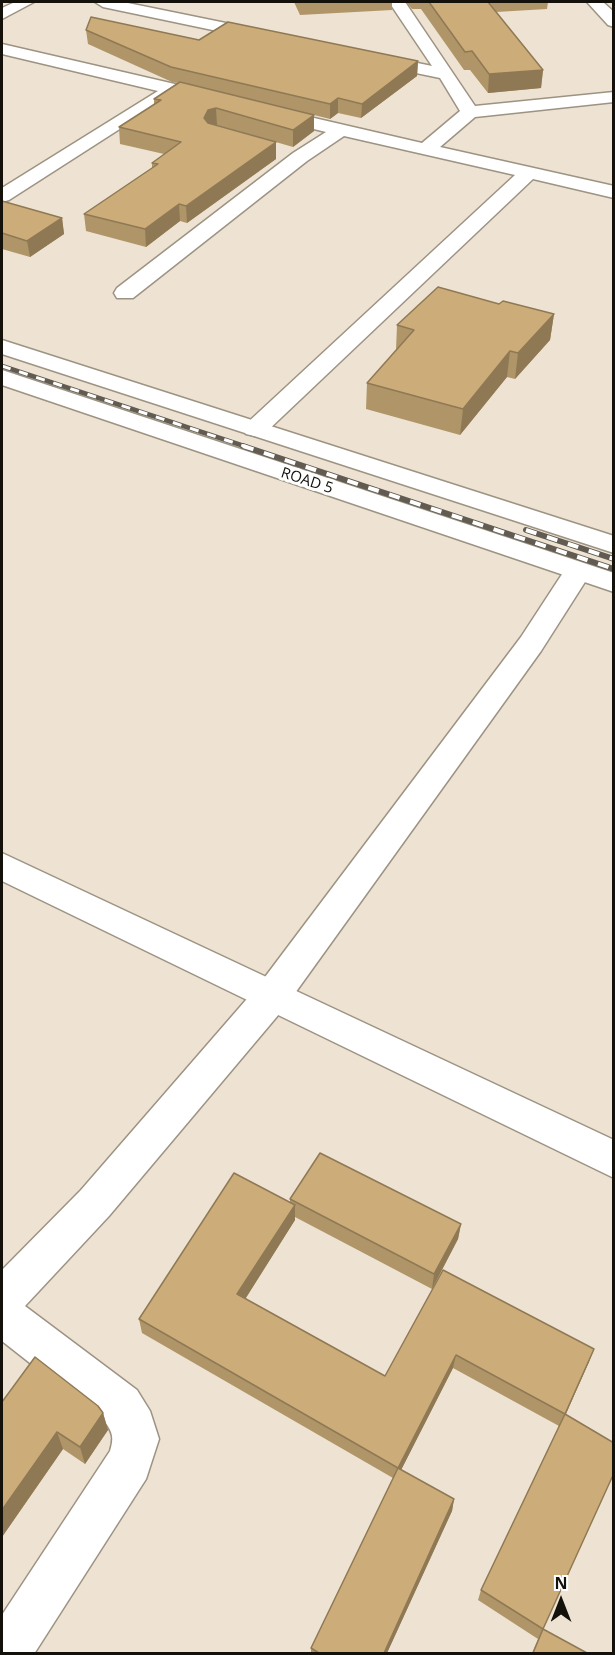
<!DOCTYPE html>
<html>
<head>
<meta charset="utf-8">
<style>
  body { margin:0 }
  #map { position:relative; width:615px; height:1655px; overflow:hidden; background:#eee3d2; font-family:"Open Sans",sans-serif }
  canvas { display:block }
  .frame { position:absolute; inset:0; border:3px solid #14110b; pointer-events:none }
  .north { position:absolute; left:531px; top:1571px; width:60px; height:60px; -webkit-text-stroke:4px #fff; paint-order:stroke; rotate:0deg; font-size:16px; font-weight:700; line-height:24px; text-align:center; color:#14110b }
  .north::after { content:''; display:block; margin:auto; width:21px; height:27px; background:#14110b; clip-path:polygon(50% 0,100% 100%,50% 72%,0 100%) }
</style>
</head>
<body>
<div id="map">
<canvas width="615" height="1655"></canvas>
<div class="frame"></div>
<div class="north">N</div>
</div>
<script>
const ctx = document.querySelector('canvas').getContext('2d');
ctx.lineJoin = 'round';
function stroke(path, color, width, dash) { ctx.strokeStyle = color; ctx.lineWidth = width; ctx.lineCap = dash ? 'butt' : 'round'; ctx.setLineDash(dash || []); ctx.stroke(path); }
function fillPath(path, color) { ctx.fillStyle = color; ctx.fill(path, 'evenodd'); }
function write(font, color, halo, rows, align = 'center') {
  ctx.font = font + ' "Open Sans",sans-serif'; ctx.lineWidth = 6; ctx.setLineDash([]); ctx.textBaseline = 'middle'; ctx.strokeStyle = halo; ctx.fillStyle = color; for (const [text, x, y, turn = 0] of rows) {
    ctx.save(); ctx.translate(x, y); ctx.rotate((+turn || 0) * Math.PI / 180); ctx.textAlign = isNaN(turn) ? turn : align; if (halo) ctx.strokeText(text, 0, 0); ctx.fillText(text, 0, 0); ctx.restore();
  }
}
const minor = new Path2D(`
  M 15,2 L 34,2 L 2,19 L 2,8 Z
  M 95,2 L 123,2 L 265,31 L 273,36 L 265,41 L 103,7 Z
  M 389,2 L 405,2 L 475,106 L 614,92 L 614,102 L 475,117 L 440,147 L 614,186 L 614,198 L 533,179 L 264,434 L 255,436 L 246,434 L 243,429 L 246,424 L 515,175 L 344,136 L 307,161 L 133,298 L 117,298 L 114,293 L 117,288 L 293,153 L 326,132 L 265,117 L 262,113 L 265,109 L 271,108 L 422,143 L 460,111 L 440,78 L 368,63 L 365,59 L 374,54 L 432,66 Z
  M 587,2 L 603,2 L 614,12 L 614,27 L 608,25 Z
  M 2,44 L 179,85 L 182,89 L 9,200 L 2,202 L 2,188 L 158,91 L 2,54 Z
  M 578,562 L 588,565 L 592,571 L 541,651 L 285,1007 L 109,1216 L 25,1306 L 137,1390 L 150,1411 L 159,1439 L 146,1479 L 34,1654 L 2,1654 L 2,1615 L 110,1451 C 114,1438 113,1433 105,1422 L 2,1341 L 2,1270 L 81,1190 L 259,985 L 521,637 L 568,565 Z`);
const tertiary = new Path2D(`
  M 2,340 L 614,536 L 614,553 L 2,354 Z
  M 2,370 L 614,573 L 614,592 L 2,385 Z
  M 2,853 L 614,1140 L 614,1178 L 2,881 Z`);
stroke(minor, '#9d9383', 3);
stroke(tertiary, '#9d9383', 3);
fillPath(minor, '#fff');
fillPath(tertiary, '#fff');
const railFar1 = new Path2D(`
  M 2,366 L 247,447`);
const rail = new Path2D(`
  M 243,446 L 614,569
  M 526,530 L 614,559`);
stroke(railFar1, '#615b51', 4.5);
stroke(rail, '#615b51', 6);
stroke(railFar1, '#fff', 3, [9]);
stroke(rail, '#fff', 4, [11]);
fillPath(new Path2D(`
  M 294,2 L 392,2 L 392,10 L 300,15 Z
  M 406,2 L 548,2 L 547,9 L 496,12 L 543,70 L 541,88 L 488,93 L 470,70 L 464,70 L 421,9 L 412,9 Z
  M 86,30 L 418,61 L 417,76 L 361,118 L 338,113 L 330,119 L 314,115 L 314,131 L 293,147 L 217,125 L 276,159 L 187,223 L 180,221 L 146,247 L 86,231 L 84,214 L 152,168 L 152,163 L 164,154 L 120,144 L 119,127 L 154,105 L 154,99 L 178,83 L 172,82 L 88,44 Z
  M 2,201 L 62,218 L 64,234 L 30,257 L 2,249 Z
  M 499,304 L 554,314 L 550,340 L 515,379 L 507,377 L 460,435 L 366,409 L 367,383 L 396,350 L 397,325 Z
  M 290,1199 L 461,1224 L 458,1239 L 432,1289 L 295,1217 L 295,1220 L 245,1299 L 385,1376 L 443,1270 L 594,1349 L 566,1414 L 543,1629 L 587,1653 L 532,1653 L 538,1639 L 478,1600 L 481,1590 L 559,1426 L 453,1368 L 401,1470 L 454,1499 L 452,1511 L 387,1653 L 311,1653 L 311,1648 L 393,1478 L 142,1333 L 139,1319 L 290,1202 Z
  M 2,1402 L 103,1413 L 108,1430 L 85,1464 L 63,1449 L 2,1537 Z`), '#af9568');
fillPath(new Path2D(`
  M 418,61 L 417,76 L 361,118 L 362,104 Z
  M 543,70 L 541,88 L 488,93 L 489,74 Z
  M 338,98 L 338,113 L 330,119 L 330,104 Z
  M 216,108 L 217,125 L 208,127 L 204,118 L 208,110 Z
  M 314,115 L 314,131 L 293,147 L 293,130 Z
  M 276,142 L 276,159 L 187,223 L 186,206 Z
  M 179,204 L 180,221 L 146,247 L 145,229 Z
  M 62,218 L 64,234 L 30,257 L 27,241 Z
  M 554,314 L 550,340 L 515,379 L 518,353 Z
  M 510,351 L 507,377 L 460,435 L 463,409 Z
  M 295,1205 L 295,1220 L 239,1309 L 237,1294 Z
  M 461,1224 L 458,1239 L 432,1289 L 434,1274 Z
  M 594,1349 L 589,1362 L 560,1427 L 565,1414 Z
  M 456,1355 L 453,1368 L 396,1480 L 398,1468 Z
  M 103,1413 L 108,1430 L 85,1464 L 80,1447 Z
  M 57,1432 L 63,1449 L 2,1537 L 2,1510 Z
  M 454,1499 L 452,1511 L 387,1653 L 384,1653 Z`), '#8f7955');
const building = new Path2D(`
  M 429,2 L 488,2 L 543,70 L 489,74 L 472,51 L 465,52 Z
  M 91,17 L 199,40 L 228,22 L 418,61 L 362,104 L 338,98 L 330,104 L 171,67 L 86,30 Z
  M 180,82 L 314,115 L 293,130 L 216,108 L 208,110 L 204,118 L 208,123 L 276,142 L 186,206 L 179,204 L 145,229 L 84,214 L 158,164 L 152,163 L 181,142 L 119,127 L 161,100 L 154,99 Z
  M 2,201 L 62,218 L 27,241 L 2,233 Z
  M 438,287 L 499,304 L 503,301 L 554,314 L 518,353 L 510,351 L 463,409 L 367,383 L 414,330 L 397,325 Z
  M 320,1153 L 461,1224 L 434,1274 L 290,1199 Z
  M 234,1173 L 295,1205 L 237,1294 L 385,1376 L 443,1270 L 594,1349 L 565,1414 L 456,1355 L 398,1468 L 139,1319 Z
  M 35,1357 L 98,1406 L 103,1413 L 80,1447 L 57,1432 L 2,1510 L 2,1402 Z
  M 565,1414 L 614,1443 L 614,1473 L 543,1629 L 481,1590 Z
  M 398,1468 L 454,1499 L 384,1653 L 319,1653 L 311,1648 Z
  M 543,1629 L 587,1653 L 533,1653 Z`);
fillPath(building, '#ccad79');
stroke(building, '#8f7955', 1.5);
write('15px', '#14110b', '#fff', [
  ["ROAD 5",307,481,18]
]);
</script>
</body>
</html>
